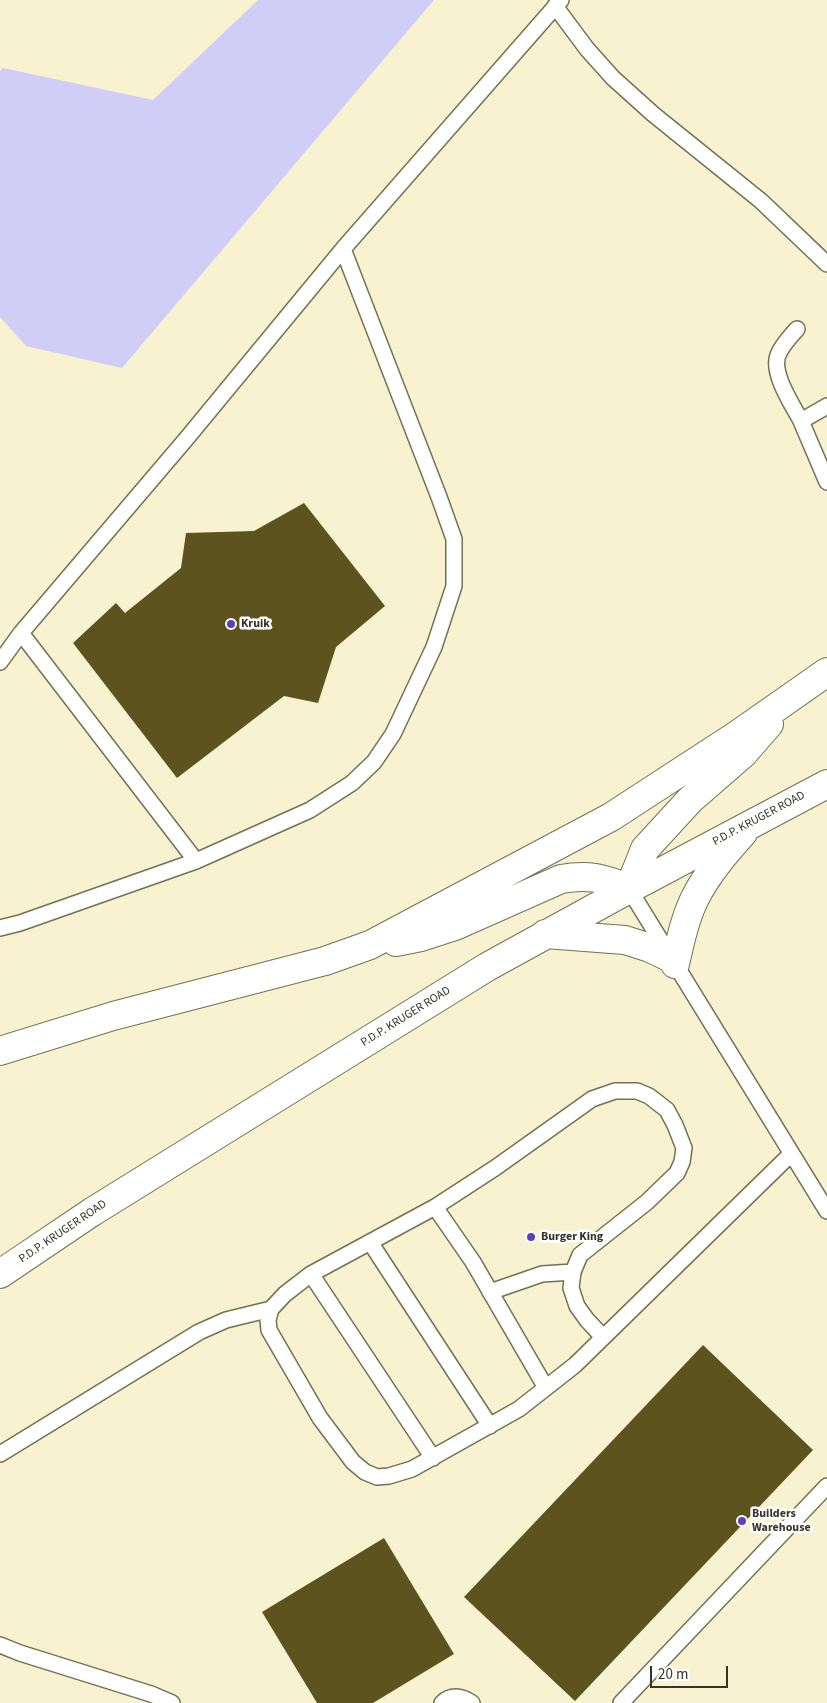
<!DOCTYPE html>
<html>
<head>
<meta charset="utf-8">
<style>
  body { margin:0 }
  #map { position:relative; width:827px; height:1703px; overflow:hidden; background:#f8f2d1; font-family:"Source Sans 3",sans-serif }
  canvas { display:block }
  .scale { position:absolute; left:650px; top:1666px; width:78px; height:22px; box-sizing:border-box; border:2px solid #363427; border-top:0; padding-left:6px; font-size:15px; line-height:18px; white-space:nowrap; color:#363427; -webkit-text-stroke:4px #fff; paint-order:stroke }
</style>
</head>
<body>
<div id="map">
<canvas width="827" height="1703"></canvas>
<div class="scale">20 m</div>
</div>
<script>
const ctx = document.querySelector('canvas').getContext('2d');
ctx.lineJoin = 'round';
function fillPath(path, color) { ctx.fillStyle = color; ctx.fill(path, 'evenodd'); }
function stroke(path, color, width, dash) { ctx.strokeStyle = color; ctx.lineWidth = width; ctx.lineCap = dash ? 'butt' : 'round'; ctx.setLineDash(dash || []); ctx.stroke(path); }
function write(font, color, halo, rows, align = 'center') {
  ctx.font = font + ' "Source Sans 3",sans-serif'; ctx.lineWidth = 5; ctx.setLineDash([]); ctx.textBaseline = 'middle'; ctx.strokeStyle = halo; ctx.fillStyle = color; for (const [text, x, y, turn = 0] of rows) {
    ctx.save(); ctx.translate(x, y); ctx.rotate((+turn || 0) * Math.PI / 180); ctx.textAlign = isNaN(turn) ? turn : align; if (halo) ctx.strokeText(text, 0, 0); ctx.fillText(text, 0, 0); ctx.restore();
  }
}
fillPath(new Path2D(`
  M 258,0 L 434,0 L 122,368 L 26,346 L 0,317 L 0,71 L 3,68 L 153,100 Z`), '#d0cdf7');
fillPath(new Path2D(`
  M 304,503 L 385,606 L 336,647 L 318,703 L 284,696 L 177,778 L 73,643 L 116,603 L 125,613 L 181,568 L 186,533 L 254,531 Z
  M 703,1345 L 813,1450 L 575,1701 L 464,1597 Z
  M 384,1538 L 454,1654 L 373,1703 L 317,1703 L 262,1612 Z`), '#5d531e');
const lane = new Path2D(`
  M 555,6 L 587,49 L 613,78 L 653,114 L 761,201 L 827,264
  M 797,329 C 790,337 782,345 778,355 C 771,373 792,404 801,421
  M 827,406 L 801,421 L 827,482
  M 21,633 L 196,861
  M 0,662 L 21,633 L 187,438 L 343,249 L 561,0
  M 629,889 L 827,1211
  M 0,928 L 20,923 L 196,861 L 310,810 L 352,783 L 374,762 L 393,734 L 434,647 L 454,586 L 454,539 L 439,497 L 343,249
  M 435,1207 L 473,1262 L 546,1388
  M 370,1242 L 490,1426
  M 311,1274 L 433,1458
  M 490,1292 L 542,1274 L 573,1272
  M 603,1337 L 587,1320 L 577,1306 L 571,1288 L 573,1272 L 580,1255 L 647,1202 L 677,1173 L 682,1162 L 684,1148 L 675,1125 L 667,1110 L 649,1096 L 637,1091 L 615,1091 L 592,1099 L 495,1168 L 435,1207 L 311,1274 L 285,1294 L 271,1309 L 268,1320 L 269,1330 L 320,1418 L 353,1462 L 365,1472 L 377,1477 L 389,1476 L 412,1469 L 519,1409 L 575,1365 L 791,1154
  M 0,1454 L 199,1332 L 226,1320 L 271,1309
  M 0,1645 L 20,1653 L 151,1694 L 172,1703
  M 442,1703 C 451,1694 462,1696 472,1703
  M 621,1703 L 827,1486`);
const secondary = new Path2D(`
  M 545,934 L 625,940 L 650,948 L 671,958
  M 396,942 L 421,937 L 455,926 L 561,879 C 588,874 604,878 629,889 L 645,849 L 690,800 L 743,754 L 769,724
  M 675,964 C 680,942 685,918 695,898 C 707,874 725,853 743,833
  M 0,1051 L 113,1016 L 325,961 L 370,945 L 611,817 L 737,735 L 827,672
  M 0,1274 L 92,1212 L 487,967 L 629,889 L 827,784`);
stroke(lane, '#757053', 18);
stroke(secondary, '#757053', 30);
stroke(lane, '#fff', 15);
stroke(secondary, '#fff', 28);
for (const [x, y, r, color] of [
  [231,624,5,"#5c40b8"],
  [531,1237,5,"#5c40b8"],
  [742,1521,5,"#5c40b8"]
]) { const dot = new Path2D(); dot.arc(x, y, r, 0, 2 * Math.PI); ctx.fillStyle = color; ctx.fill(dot); stroke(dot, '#fff', 2); }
write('bold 12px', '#363427', '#fff', [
  ["Kruik",241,624],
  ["Burger King",541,1237],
  ["Builders",752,1514],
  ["Warehouse",752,1528]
], 'left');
write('12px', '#363427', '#fff', [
  ["P.D.P. KRUGER ROAD",759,819,-28],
  ["P.D.P. KRUGER ROAD",406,1017,-32],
  ["P.D.P. KRUGER ROAD",63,1232,-34]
]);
</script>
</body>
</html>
